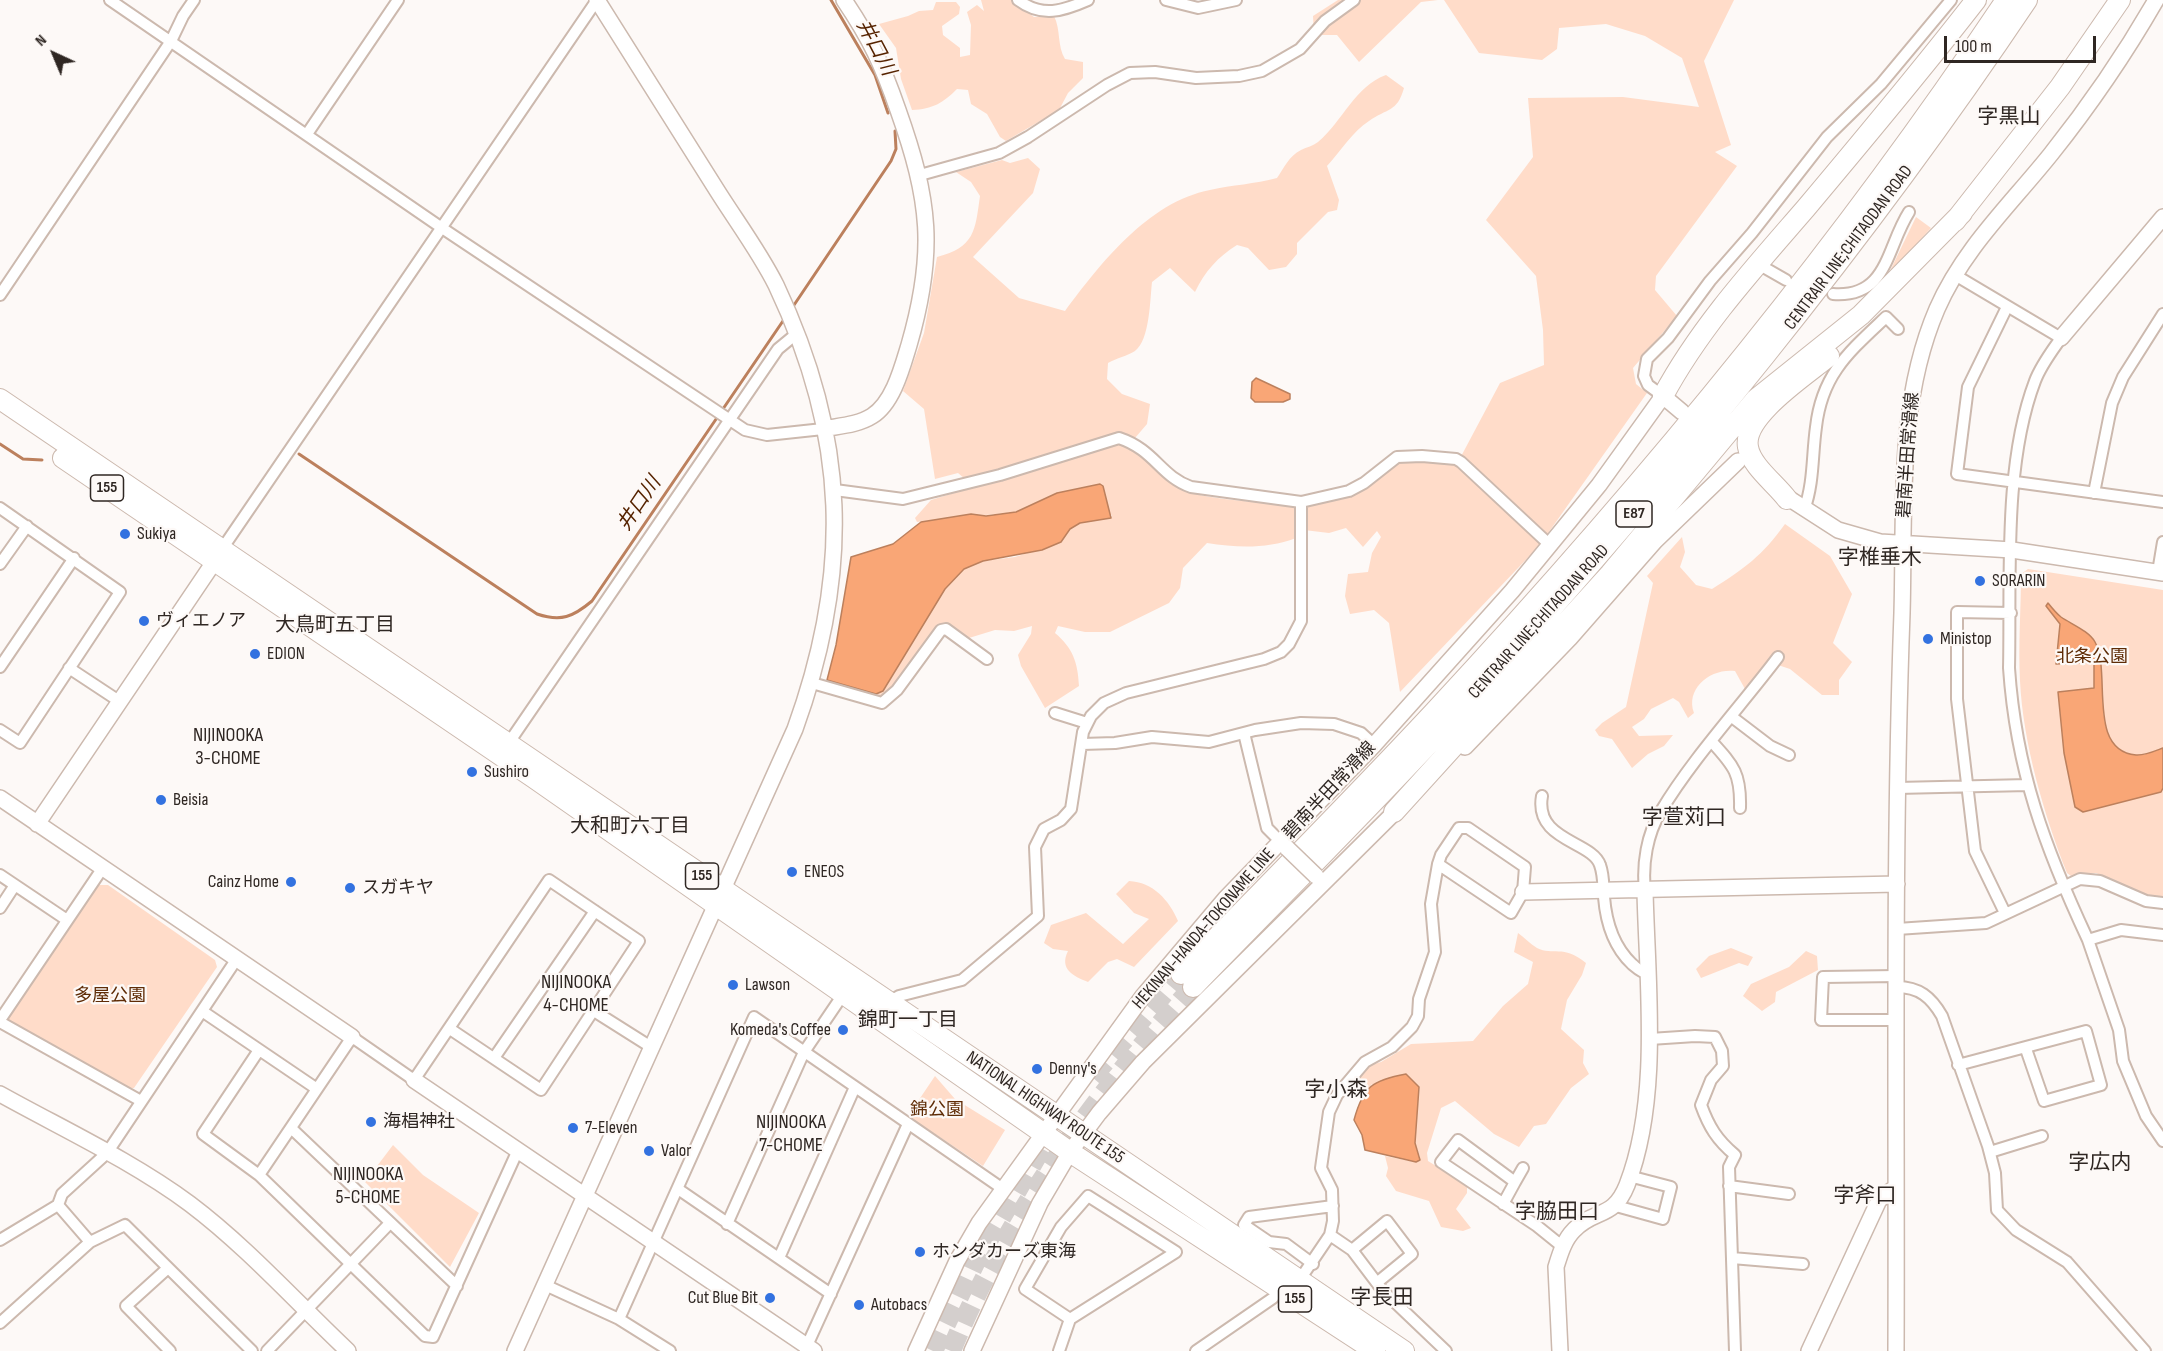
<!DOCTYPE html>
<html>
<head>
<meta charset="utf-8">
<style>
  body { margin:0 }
  #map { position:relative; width:2163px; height:1351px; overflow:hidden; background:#fdf9f7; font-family:"Sofia Sans Condensed",sans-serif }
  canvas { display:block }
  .north { position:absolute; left:24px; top:24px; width:60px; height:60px; -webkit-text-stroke:4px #fdf9f7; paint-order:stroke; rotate:316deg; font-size:16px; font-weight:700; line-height:24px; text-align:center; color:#2f2723 }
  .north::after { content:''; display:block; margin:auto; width:21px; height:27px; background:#2f2723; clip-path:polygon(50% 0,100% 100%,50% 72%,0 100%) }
  .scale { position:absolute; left:1944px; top:36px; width:152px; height:27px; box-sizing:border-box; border:3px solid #2f2723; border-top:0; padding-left:8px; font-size:18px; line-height:21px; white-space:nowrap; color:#2f2723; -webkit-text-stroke:4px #fdf9f7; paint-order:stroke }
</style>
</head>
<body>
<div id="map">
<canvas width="2163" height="1351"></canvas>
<div class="north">N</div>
<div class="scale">100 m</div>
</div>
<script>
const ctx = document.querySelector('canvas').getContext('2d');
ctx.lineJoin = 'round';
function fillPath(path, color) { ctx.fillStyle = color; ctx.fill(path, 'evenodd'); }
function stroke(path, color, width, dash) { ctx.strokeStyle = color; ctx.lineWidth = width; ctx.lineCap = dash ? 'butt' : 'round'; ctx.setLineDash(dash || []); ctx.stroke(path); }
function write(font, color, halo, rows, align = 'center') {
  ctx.font = font + ' "Sofia Sans Condensed","Noto Sans JP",sans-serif'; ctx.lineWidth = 4.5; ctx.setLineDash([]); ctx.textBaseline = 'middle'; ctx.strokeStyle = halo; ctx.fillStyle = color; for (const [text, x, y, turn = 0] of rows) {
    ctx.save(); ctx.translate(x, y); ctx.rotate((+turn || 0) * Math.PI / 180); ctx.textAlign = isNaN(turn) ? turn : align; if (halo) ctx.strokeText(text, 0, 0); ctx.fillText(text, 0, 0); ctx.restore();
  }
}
fillPath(new Path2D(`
  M 981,0 L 1011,0 L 1034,17 L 1054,16 C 1061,30 1057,46 1065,59 L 1083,62 L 1083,78 L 1068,93 L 1059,110 L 1006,141 L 1000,137 L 987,114 L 971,104 L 968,90 L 957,89 C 943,103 933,109 912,110 L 901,79 L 896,48 L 879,24 L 908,16 L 919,11 L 933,10 L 936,2 L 956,2 L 960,7 L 959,14 L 942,26 L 943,35 L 960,48 L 960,57 L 970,55 L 971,25 L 967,12 L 977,5 L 984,11 Z
  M 1338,0 L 1438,0 L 1421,2 L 1359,62 L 1337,35 L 1314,35 L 1313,16 Z
  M 1444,0 L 1734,0 L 1704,61 L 1731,145 L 1715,152 L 1737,166 L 1656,276 L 1655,290 L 1677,316 L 1633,368 L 1636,384 L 1647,393 L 1539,546 L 1400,692 L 1389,623 L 1374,610 L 1350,614 L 1345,596 L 1348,574 L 1368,572 L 1372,553 L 1381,537 L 1377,531 L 1363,547 L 1346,528 L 1329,533 L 1304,530 L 1306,505 C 1355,495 1363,489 1401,458 L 1457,464 L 1500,383 L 1544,365 L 1543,330 L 1536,276 L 1486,220 L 1533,157 L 1528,98 L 1623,97 L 1699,107 L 1682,58 L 1645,36 L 1606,24 L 1559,28 L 1557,49 L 1542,60 L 1479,53 Z
  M 1386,75 L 1404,88 C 1397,113 1387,108 1369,121 C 1353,131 1340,152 1327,166 L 1339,200 L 1337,210 L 1328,212 L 1297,243 L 1297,254 L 1286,267 L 1269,270 L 1248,248 L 1237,245 C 1218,257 1205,271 1195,292 L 1170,268 L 1152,282 C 1150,299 1150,340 1135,351 C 1127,356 1117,358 1108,363 L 1107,379 L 1122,394 L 1150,404 L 1147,424 L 1135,438 L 1119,435 L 965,479 L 958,473 L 935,479 L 924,409 L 903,391 L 924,333 L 937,257 C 975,247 975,231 980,196 L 971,182 L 956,172 L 1002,160 L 1010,163 L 1028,158 L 1040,169 L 1033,193 L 973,257 L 1019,298 L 1065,311 C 1100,264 1148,202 1210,190 C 1232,185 1255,184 1277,178 C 1284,168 1289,156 1301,150 C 1307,147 1313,146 1318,142 C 1343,121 1355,86 1386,75 Z
  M 1916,217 L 1931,228 L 1887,277 Z
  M 1117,443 C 1151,449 1150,471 1175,486 C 1200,501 1265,502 1295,505 L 1296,538 C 1267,549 1238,548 1207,543 L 1183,568 L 1180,588 L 1169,603 L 1110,632 L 1085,632 L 1058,626 L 1055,633 C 1073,648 1078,663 1079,686 L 1045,708 L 1021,666 L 1018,655 L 1031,634 L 1032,626 L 1014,631 L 995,630 L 969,638 L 943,623 L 886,696 L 878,698 L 876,694 L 886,687 L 945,589 L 964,569 L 983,561 L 1015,557 L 1061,542 L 1070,529 L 1080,523 L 1110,518 L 1112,515 L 1033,505 L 1016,512 L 917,522 L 915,518 L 931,500 Z
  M 1785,524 L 1830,556 L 1852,594 L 1833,643 L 1852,662 L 1839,680 L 1839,695 L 1822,695 L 1790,669 L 1769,662 L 1745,689 L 1735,671 C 1711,668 1685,688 1694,713 L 1688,718 L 1679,702 L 1673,698 L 1651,709 L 1644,719 L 1632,727 L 1639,736 L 1673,735 L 1664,746 L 1648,754 L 1632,768 L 1612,739 L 1599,736 L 1595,730 L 1602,723 L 1626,707 L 1653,583 L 1647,576 L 1682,537 L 1685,552 L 1680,567 L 1696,585 L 1712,589 C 1744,569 1763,555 1785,524 Z
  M 2028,569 L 2163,590 L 2163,898 L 2152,897 L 2096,873 L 2071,876 L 2067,873 C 2044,815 2023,743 2020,681 C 2018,645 2021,610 2021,574 Z
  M 1129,881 C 1153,882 1169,900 1178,921 L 1134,967 L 1117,959 L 1108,962 L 1088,982 C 1073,976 1059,969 1068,951 L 1053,949 L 1044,943 L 1051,925 L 1086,913 L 1123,944 L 1149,919 L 1134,913 L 1116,894 Z
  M 99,885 L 108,885 L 215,960 L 217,967 L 134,1088 L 129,1089 L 9,1023 L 8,1017 Z
  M 1518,933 C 1524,937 1530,944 1537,948 C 1553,956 1563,944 1586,963 L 1582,975 L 1567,1000 L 1561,1029 L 1584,1050 L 1583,1063 L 1589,1074 L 1571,1088 L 1546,1124 L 1534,1126 L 1519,1147 L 1494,1134 L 1455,1101 L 1441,1108 L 1427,1153 L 1428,1161 L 1467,1185 L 1467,1193 L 1456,1209 L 1471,1228 L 1463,1231 L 1441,1227 L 1429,1201 L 1396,1191 L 1386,1176 L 1388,1168 L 1385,1156 L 1415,1162 L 1420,1157 L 1415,1143 L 1415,1133 L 1372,1084 L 1363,1097 L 1354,1097 L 1348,1092 L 1350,1083 L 1367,1066 L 1381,1062 L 1411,1044 L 1473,1041 L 1503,1006 L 1528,984 L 1533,962 L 1514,952 Z
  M 1731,948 L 1753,957 L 1748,966 L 1739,963 L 1701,978 L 1696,969 L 1709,956 Z
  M 1806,951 L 1817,956 L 1818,970 L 1776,992 L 1775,1002 L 1762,1011 L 1743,996 L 1751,984 L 1789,967 Z
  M 935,1076 L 955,1099 L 1005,1130 L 983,1166 L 908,1116 Z
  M 393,1145 L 423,1175 L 479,1213 L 450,1267 L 365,1182 Z`), '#ffdcc9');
const water = new Path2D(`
  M 1256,378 L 1290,394 L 1290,399 L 1283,402 L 1255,402 L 1251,398 L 1252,382 Z
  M 1100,484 L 1103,486 L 1111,518 L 1080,523 L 1070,529 L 1061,542 L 1042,550 L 983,561 L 964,569 L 945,589 L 883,691 L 876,694 L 827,680 L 836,645 L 851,557 L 893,544 L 921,522 L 971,514 L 986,516 L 1016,512 L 1057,493 Z
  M 2048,603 C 2052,608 2057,614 2061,617 C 2071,624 2089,631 2095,642 C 2112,672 2086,750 2136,755 C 2144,756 2155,751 2163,748 L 2163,788 L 2161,792 L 2083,812 L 2075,807 L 2064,753 L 2058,692 L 2094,688 L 2094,662 L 2056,664 L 2060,624 L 2046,606 Z
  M 1406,1074 L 1419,1087 L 1415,1143 L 1420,1160 L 1416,1162 L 1365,1150 L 1362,1135 L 1354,1120 C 1363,1086 1373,1080 1406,1074 Z`);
fillPath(water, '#f9a676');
stroke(water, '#bc805d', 1.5);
stroke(new Path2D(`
  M 831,0 L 875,75 L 888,113
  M 792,308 L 891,161 L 896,149 L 895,131
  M 0,444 L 23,459 L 42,460
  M 299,454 L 537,614 C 561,622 573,617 592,601 L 785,318`), '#bc805d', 3);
stroke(new Path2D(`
  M 1092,1077 L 1181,974
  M 933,1351 L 975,1263 L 1048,1137
  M 951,1351 C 1007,1215 1095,1095 1193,987`), '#d4cfcd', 20, [20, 10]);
const street = new Path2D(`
  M 110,0 L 442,228 L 745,430 L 767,435 L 823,429
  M 1018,0 C 1042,18 1063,11 1088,0
  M 1166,0 L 1198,8 L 1236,0
  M 307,134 L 398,0
  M 920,175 L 999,153 L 1028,137 L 1107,85 L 1130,73 L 1155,72 L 1196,78 L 1239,76 L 1262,71 L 1300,49 L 1325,21 L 1354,0
  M 1758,264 L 1786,280
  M 1955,275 L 2061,338 C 2052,351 2041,365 2035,381 C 2003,465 2011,578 2009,668 C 2016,770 2045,848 2088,940 L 2121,930 L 2163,935
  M 1833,294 C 1888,298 1886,248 1909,212
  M 0,295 L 171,41 L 183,16 L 194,0
  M 2007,307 L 1968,387 L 1957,474 L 2163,502
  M 1663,396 L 1648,385 L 1644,376 L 1647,359 L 1668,338 L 1710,281 L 1752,233 L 1827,137 L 1881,84 L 1951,0
  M 835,490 L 903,499 L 1000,475 L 1119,438 C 1155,450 1160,476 1191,487 L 1301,502 L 1349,491 L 1364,483 L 1397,457 L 1422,456 L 1456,459 L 1461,462 L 1551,546
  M 2094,493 L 2112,403 L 2123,377 L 2163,314
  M 0,508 L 120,592 L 20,743 L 0,730
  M 1804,510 C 1814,483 1812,455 1816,427 C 1822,374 1849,352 1886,317 L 1898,329
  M 220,552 L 597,0
  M 0,564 L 27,526
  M 2158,572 L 2163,542
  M 0,667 L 74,558
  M 69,668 L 119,701
  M 812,683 L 882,703 L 897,690 L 941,630 L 946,629 L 987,659
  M 1055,713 L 1087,723
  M 1732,717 L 1770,746 L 1789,755
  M 1244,733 L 1267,828 L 1280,841
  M 1712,742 C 1734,766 1741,774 1740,808
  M 508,744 L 778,349 L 795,335
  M 1082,744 L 1115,743 L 1152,737 L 1209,742 L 1255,730 L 1301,723 L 1334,724 L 1361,733 L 1374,745
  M 1897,788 L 2028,785
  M 1542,796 C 1534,841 1592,841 1600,865 C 1604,876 1603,886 1604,897 C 1606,922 1614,947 1632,964 C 1637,968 1640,972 1647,973
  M 0,875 L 67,920
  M 1645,891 C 1642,864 1647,834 1661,811 C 1692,759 1741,706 1778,657
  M 0,908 L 15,885
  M 2005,913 L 1975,851 L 1957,699 L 1957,612 L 2011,613
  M 1897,929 L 1986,923 L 2080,879 L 2100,881 L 2146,901 L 2163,903
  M 2088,940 L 2119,1030 L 2123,1061 L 2146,1116 L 2163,1141
  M 1897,976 L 1823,977 L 1821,1020 L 1897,1020
  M 1897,987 C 1919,987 1931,997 1942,1016 L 1988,1146 L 1995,1173 L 1997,1210 L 2016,1230 L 2067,1262 L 2145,1351
  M 889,1002 L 899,996 L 962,980 L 1038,916 L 1035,847 L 1044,829 L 1061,820 L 1071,809 L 1083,732 L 1091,716 L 1104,703 L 1126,693 L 1264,659 L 1281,652 L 1289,644 L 1301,621 L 1301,502
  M 202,1011 L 317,1089
  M 594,1011 L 651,1047
  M 0,1020 L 102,869
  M 0,1022 L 141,1101
  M 1650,1039 L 1695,1036 L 1715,1037 L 1722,1051 L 1723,1066 L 1711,1080 L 1701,1105 C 1709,1127 1717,1140 1735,1155 L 1729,1167 L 1735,1351
  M 259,1050 L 203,1134 L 259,1175 L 425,1336 L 433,1337 L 518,1150
  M 494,1058 L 595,911
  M 1958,1065 L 2086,1031 L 2101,1085 L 2044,1101 L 2026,1049
  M 291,1128 L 457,1286
  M 1990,1152 L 2042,1136
  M 259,1175 L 352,1037 L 414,1080 L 549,880 L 639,941 L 541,1090 L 450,1029
  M 1515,1182 L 1523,1168
  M 1729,1186 L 1789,1194
  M 678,1189 L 831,1294
  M 1503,1204 L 1515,1182 L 1458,1140 L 1441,1162 L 1537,1226 L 1563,1247
  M 1616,1206 L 1663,1219 L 1671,1187 L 1629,1176
  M 727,1224 L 804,1052 L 844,993
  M 1330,1235 L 1352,1250 L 1383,1291 L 1446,1351
  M 0,1240 L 58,1205 L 62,1194 L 107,1153 L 236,960
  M 90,1242 L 125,1225 L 252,1351
  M 1352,1250 L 1387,1221 L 1412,1254 L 1379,1281
  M 779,1258 L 855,1087
  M 1732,1258 L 1803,1264
  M 1313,1264 L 1286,1244 L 1269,1242 L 1244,1225 L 1249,1217 L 1333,1206
  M 168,1268 L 126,1306 L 170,1351
  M 1305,1272 L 1330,1235 L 1333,1221 L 1332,1190 L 1321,1168 L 1329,1112 L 1337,1095 L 1365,1062 L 1392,1047 L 1412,1027 L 1418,1016 L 1419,999 L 1435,952 L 1431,904 L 1438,864 L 1441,855 L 1459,828 L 1468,828 L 1525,867 L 1523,892 L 1511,913 L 1438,864
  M 545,1285 L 619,1319 L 670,1351
  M 619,1319 L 754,1017 L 1003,1189
  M 0,1323 L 90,1242 L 58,1205
  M 805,1350 L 908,1124
  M 267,1351 L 390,1223
  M 1059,1351 L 1070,1319 L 1176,1252 L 1088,1196 L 1061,1227 L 1025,1289 L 1070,1319
  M 1196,1351 L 1273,1298`);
const secondary = new Path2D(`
  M 2061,338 L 2163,217
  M 823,429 C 838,426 858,425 872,416 C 893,403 902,368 909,345 C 936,252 930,200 898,110 C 882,64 871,40 844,0
  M 1779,492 L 1838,530 L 1880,542 L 2012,550 L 2163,573
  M 1465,747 L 1570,638 L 1655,541 L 1738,461
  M 0,798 L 352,1037
  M 37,824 L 214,562
  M 1523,892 L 1897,884
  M 414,1080 L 814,1351
  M 0,1094 C 63,1129 132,1161 190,1204 C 247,1247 296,1302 348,1351
  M 515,1351 L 795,729 C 852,572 848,437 776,285 C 760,253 737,222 718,192 C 678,128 637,64 597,0
  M 916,1351 L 957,1261 L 979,1223 L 1143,996 L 1225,899 L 1374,745 L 1512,591 L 1599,485 L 1663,396 L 1682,412
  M 972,1351 L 1040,1203 L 1070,1152 L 1099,1113 L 1143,1062 L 1401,806
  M 1560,1351 L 1556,1267 C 1560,1254 1564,1240 1574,1230 C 1595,1208 1613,1220 1627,1185 C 1661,1098 1647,982 1645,891
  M 1809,1351 L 1879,1200 L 1896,1187
  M 1896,1351 C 1897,1105 1893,859 1902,613 C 1905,511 1896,404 1937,309 C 1963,249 2011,204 2051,154 C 2090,105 2125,54 2156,0`);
const highway = new Path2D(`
  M 1955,221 L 2060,87 L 2120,0
  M 1663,396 C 1700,327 1755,267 1806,208 C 1864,139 1921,71 1976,0
  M 0,399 L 1404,1351
  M 63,458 L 534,778 L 1070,1152 L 1375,1351
  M 1787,499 C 1776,484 1751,466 1748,447 C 1742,416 1808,374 1829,356
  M 1394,812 L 1610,574 L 1756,399 L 1861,315 L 1962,213
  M 1181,974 C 1266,887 1352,800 1435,711 C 1642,488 1837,253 2006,0
  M 1193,987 C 1288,889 1385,793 1477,692 C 1675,473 1862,246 2027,0`);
stroke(street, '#ccb9ae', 14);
stroke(secondary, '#ccb9ae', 18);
stroke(highway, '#ccb9ae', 22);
stroke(street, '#fff', 10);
stroke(secondary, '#fff', 15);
stroke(highway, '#fff', 20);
const secondaryBridge = new Path2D(`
  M 1287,848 L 1316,876`);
stroke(secondaryBridge, '#ccb9ae', 18, []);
stroke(secondaryBridge, '#fff', 15);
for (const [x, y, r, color] of [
  [125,534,6,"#3372e0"],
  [1980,581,6,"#3372e0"],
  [144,621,6,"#3372e0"],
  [1928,639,6,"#3372e0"],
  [255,654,6,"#3372e0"],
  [472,772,6,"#3372e0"],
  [161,800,6,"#3372e0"],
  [792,872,6,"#3372e0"],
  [291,882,6,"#3372e0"],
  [350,888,6,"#3372e0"],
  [733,985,6,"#3372e0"],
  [843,1030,6,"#3372e0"],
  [1037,1069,6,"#3372e0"],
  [371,1122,6,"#3372e0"],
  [573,1128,6,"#3372e0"],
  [649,1151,6,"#3372e0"],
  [920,1252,6,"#3372e0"],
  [770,1298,6,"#3372e0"],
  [859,1305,6,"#3372e0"]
]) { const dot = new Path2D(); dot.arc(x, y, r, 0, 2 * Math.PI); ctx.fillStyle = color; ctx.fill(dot); stroke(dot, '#fdf9f7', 2); }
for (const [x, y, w] of [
  [107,488,33],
  [1634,514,36],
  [702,876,33],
  [1295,1299,33]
]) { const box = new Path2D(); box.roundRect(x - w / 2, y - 13, w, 26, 4.5); ctx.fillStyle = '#fdf9f7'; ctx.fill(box); stroke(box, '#2f2723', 1.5); }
write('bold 16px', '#2f2723', null, [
  ["155",107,488],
  ["E87",1634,514],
  ["155",702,876],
  ["155",1295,1299]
]);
write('18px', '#2f2723', '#fdf9f7', [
  ["CENTRAIR LINE;CHITAODAN ROAD",1849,248,-53],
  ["碧南半田常滑線",1909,455,-86],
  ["CENTRAIR LINE;CHITAODAN ROAD",1539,622,-48],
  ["碧南半田常滑線",1330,791,-47],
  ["HEKINAN-HANDA-TOKONAME LINE",1204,929,-49],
  ["NATIONAL HIGHWAY ROUTE 155",1045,1108,34]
]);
write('18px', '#2f2723', '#fdf9f7', [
  ["Sukiya",137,534],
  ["SORARIN",1992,581],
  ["ヴィエノア",156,621],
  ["Ministop",1940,639],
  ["EDION",267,654],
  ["Sushiro",484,772],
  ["Beisia",173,800],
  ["ENEOS",804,872],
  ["Cainz Home",279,882,"right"],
  ["スガキヤ",362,888],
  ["Lawson",745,985],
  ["Komeda's Coffee",831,1030,"right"],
  ["Denny's",1049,1069],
  ["海椙神社",383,1122],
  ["7-Eleven",585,1128],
  ["Valor",661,1151],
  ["ホンダカーズ東海",932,1252],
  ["Cut Blue Bit",758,1298,"right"],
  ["Autobacs",871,1305]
], 'left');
write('18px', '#5f2c06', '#fdf9f7', [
  ["北条公園",2092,657],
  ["多屋公園",110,996],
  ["錦公園",937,1110]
]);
write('italic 20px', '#562300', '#fdf9f7', [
  ["井口川",875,48,62],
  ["井口川",640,504,-56]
]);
write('20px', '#2f2723', '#fdf9f7', [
  ["大鳥町五丁目",335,626],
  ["NIJINOOKA",228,736],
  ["3-CHOME",228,759],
  ["大和町六丁目",630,827],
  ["NIJINOOKA",576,983],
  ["4-CHOME",576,1006],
  ["錦町一丁目",908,1021],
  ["NIJINOOKA",791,1123],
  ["7-CHOME",791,1146],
  ["NIJINOOKA",368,1175],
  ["5-CHOME",368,1198]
]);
write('21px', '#2f2723', '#fdf9f7', [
  ["字黒山",2009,118],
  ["字椎垂木",1880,559],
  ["字萱苅口",1684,819],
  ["字小森",1336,1091],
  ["字広内",2100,1164],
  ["字斧口",1865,1197],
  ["字脇田口",1557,1213],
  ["字長田",1382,1299]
]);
</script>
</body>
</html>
